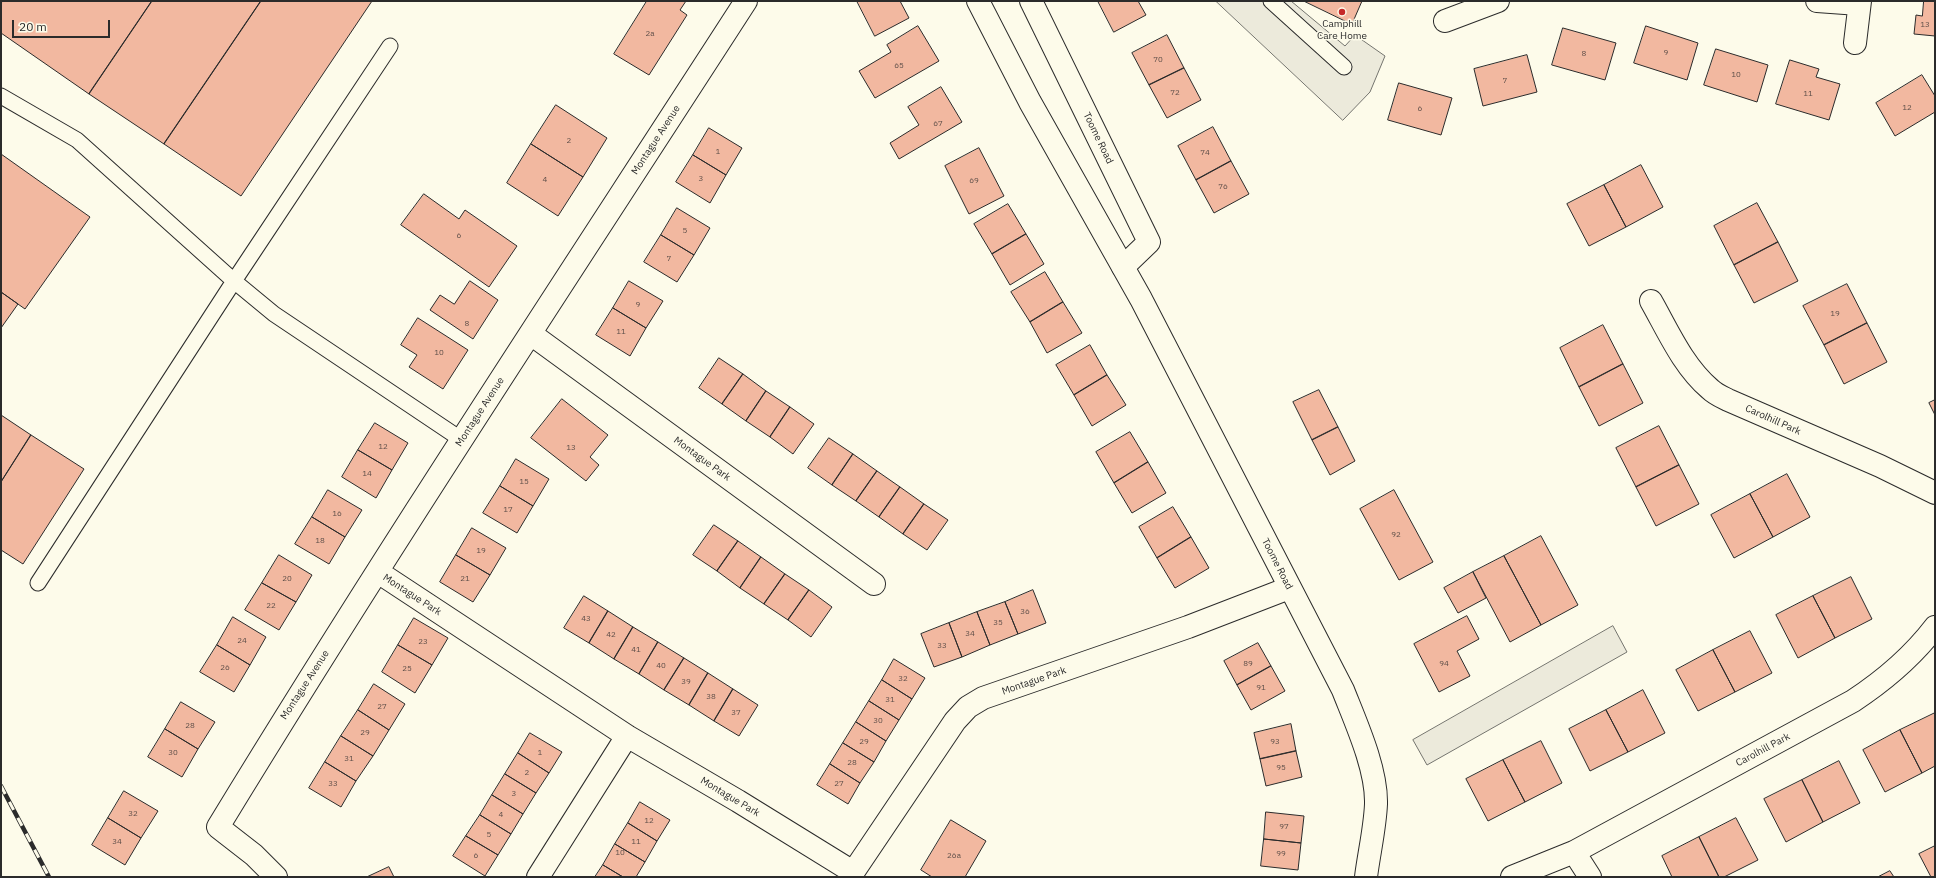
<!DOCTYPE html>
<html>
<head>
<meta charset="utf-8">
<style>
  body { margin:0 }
  #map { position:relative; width:1936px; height:878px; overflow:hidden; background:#fdfbea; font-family:"IBM Plex Sans",sans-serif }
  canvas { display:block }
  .frame { position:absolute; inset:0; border:2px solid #2b2b2b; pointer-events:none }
  .scale { position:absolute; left:12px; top:20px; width:98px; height:18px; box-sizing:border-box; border:2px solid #2b2b2b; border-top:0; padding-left:5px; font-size:12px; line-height:14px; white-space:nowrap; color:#2b2b2b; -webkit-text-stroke:3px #fdfbea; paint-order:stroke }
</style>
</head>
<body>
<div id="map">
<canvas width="1936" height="878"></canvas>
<div class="frame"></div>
<div class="scale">20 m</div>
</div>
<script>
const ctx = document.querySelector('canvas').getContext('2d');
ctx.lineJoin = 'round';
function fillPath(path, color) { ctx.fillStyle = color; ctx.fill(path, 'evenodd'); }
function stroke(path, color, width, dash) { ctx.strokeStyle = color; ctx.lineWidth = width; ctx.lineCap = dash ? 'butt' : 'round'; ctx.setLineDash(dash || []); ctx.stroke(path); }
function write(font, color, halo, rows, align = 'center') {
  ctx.font = font + ' "IBM Plex Sans",sans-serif'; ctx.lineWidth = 3; ctx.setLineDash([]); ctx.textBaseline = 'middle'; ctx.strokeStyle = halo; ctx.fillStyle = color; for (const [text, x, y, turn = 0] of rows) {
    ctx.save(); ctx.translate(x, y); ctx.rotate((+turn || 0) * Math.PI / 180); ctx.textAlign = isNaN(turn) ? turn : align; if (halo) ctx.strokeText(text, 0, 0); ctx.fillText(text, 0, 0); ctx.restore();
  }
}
const parking = new Path2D(`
  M 1216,1 L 1291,1 L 1345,46 L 1355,35 L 1385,56 L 1370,92 L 1343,120 Z
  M 1613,626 L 1627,652 L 1427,765 L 1413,740 Z`);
fillPath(parking, '#eceadb');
stroke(parking, '#74746e', 1);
const building = new Path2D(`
  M 2,1 L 152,1 L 89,94 L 1,33 Z
  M 152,1 L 261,1 L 164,144 L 89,94 Z
  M 261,1 L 372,1 L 241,196 L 164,144 Z
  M 647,1 L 686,1 L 680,10 L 687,15 L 649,75 L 614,54 Z
  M 857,1 L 900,1 L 909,18 L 875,36 Z
  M 1098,1 L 1138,1 L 1146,15 L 1114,32 Z
  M 1304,1 L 1362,1 L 1352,24 Z
  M 1924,1 L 1935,1 L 1935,36 L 1914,34 L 1916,15 L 1922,16 Z
  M 918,26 L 939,61 L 875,98 L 859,71 L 891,52 L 887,45 Z
  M 1646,26 L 1698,43 L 1687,80 L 1634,63 Z
  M 1563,28 L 1616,43 L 1605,80 L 1552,65 Z
  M 1167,35 L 1184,68 L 1149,85 L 1132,53 Z
  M 1716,49 L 1768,65 L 1757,102 L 1704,85 Z
  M 1527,55 L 1537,92 L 1483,106 L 1474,69 Z
  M 1790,60 L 1819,69 L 1816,77 L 1840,84 L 1829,120 L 1776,104 Z
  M 1184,68 L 1201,100 L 1167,118 L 1149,85 Z
  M 1922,75 L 1935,96 L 1935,112 L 1895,136 L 1876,103 Z
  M 1399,83 L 1452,98 L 1441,135 L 1388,120 Z
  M 941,87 L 962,122 L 899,159 L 890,143 L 919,125 L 908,107 Z
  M 556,105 L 607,138 L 583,177 L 531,144 Z
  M 1213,127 L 1231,161 L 1196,180 L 1178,146 Z
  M 709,128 L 742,148 L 726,175 L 693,155 Z
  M 531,144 L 583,177 L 558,216 L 507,183 Z
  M 979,148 L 1004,196 L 969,214 L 945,166 Z
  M 1,154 L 90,217 L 25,309 L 1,292 Z
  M 693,155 L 726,175 L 710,203 L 676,182 Z
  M 1231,161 L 1249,194 L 1214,213 L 1196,180 Z
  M 1641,165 L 1663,207 L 1626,227 L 1604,185 Z
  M 1604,185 L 1626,227 L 1589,246 L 1567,204 Z
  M 424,194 L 459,219 L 465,210 L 517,246 L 489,287 L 401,225 Z
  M 1757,203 L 1778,242 L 1734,265 L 1714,226 Z
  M 1008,204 L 1026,234 L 992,254 L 974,224 Z
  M 677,208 L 710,228 L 694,255 L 661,235 Z
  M 1026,234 L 1044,264 L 1010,285 L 992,254 Z
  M 661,235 L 694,255 L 677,282 L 644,262 Z
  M 1778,242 L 1798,281 L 1754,303 L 1734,265 Z
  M 1045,272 L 1063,302 L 1030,322 L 1011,292 Z
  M 470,281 L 498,300 L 473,339 L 430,310 L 440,295 L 454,304 Z
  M 629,281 L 663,301 L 646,328 L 613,308 Z
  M 1847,284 L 1867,323 L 1824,345 L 1803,306 Z
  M 1,292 L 18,304 L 1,328 Z
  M 1063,302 L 1082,333 L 1047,353 L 1030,322 Z
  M 613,308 L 646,328 L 630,356 L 596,335 Z
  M 418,318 L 468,350 L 443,389 L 409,367 L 417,355 L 401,345 Z
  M 1867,323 L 1887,362 L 1844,384 L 1824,345 Z
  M 1603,325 L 1623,364 L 1579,387 L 1560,348 Z
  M 1090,345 L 1107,375 L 1074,395 L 1056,365 Z
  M 719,358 L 743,374 L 722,404 L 699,388 Z
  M 1623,364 L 1643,403 L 1599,426 L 1579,387 Z
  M 743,374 L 766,391 L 746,421 L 722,404 Z
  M 1107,375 L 1126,405 L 1092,426 L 1074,395 Z
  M 1319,390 L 1338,427 L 1312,440 L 1293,402 Z
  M 766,391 L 790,407 L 770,437 L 746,421 Z
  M 562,399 L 608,435 L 590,457 L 599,465 L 586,481 L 531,438 Z
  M 1935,400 L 1935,415 L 1929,403 Z
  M 790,407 L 814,424 L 793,454 L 770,437 Z
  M 1,415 L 31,435 L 1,482 Z
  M 375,423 L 408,443 L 392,470 L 358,450 Z
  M 1659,426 L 1679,465 L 1636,487 L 1616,448 Z
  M 1338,427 L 1355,461 L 1330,475 L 1312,440 Z
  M 1130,432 L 1148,462 L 1114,483 L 1096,452 Z
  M 31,435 L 84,469 L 23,564 L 1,550 L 1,482 Z
  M 829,438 L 853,454 L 832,485 L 808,468 Z
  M 358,450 L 392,470 L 376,498 L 342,477 Z
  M 853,454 L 877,471 L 856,501 L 832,485 Z
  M 516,459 L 549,479 L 533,506 L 500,486 Z
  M 1148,462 L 1166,493 L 1132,513 L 1114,483 Z
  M 1679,465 L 1699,504 L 1656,526 L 1636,487 Z
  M 877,471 L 900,487 L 879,517 L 856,501 Z
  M 1787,474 L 1810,517 L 1773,537 L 1750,494 Z
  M 500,486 L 533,506 L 517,533 L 483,513 Z
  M 900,487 L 924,504 L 903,534 L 879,517 Z
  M 328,490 L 362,510 L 345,537 L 312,517 Z
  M 1394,490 L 1433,562 L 1399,580 L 1360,509 Z
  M 1750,494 L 1773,537 L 1734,558 L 1711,515 Z
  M 924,504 L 948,520 L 927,550 L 903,534 Z
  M 1173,507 L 1191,537 L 1157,558 L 1139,527 Z
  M 312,517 L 345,537 L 329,564 L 295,544 Z
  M 714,525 L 738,541 L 717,571 L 693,555 Z
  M 472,528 L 506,548 L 490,575 L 456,555 Z
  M 1541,536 L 1578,605 L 1541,625 L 1504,556 Z
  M 1191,537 L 1209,568 L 1175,588 L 1157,558 Z
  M 738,541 L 761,557 L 740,588 L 717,571 Z
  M 279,555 L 312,575 L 296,602 L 262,583 Z
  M 456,555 L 490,575 L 473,602 L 440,582 Z
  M 1504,556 L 1541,625 L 1510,642 L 1473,572 Z
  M 761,557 L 785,574 L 764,604 L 740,588 Z
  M 1473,572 L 1486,598 L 1458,613 L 1444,588 Z
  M 785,574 L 809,590 L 788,620 L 764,604 Z
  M 1851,577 L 1872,619 L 1835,638 L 1813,596 Z
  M 262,583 L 296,602 L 279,630 L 245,610 Z
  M 809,590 L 832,607 L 811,637 L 788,620 Z
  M 1033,590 L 1046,623 L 1018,634 L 1005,602 Z
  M 584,596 L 608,611 L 589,643 L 564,628 Z
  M 1813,596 L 1835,638 L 1798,658 L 1776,615 Z
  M 1005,602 L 1018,634 L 990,645 L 977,612 Z
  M 608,611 L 633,627 L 614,659 L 589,643 Z
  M 977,612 L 990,645 L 962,657 L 949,623 Z
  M 1467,616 L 1479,639 L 1457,651 L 1470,676 L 1439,692 L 1414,644 Z
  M 233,617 L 266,637 L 250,665 L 217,645 Z
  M 414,618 L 448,638 L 432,665 L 398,645 Z
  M 949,623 L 962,657 L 934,667 L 921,634 Z
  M 633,627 L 658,642 L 639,674 L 614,659 Z
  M 1750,631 L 1772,673 L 1735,692 L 1713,650 Z
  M 658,642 L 684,658 L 664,690 L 639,674 Z
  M 1258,643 L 1271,666 L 1237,685 L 1224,661 Z
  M 217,645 L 250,665 L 234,692 L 200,672 Z
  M 398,645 L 432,665 L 415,693 L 382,672 Z
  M 1713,650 L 1735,692 L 1698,711 L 1676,670 Z
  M 684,658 L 708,673 L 689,705 L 664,690 Z
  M 894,659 L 925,678 L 912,699 L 882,680 Z
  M 1271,666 L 1285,691 L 1251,710 L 1237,685 Z
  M 708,673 L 733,689 L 714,721 L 689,705 Z
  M 882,680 L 912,699 L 899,720 L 869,701 Z
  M 374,684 L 405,704 L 389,730 L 358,710 Z
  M 733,689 L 758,705 L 739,736 L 714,721 Z
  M 1643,690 L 1665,733 L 1628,752 L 1606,710 Z
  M 869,701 L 899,720 L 886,741 L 856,722 Z
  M 181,702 L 215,722 L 198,749 L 165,729 Z
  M 358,710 L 389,730 L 373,756 L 341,736 Z
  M 1606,710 L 1628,752 L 1590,771 L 1569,729 Z
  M 1935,713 L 1935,766 L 1922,773 L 1900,730 Z
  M 856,722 L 886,741 L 874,762 L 843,743 Z
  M 1291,724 L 1296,751 L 1260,759 L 1254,733 Z
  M 165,729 L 198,749 L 182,777 L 148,757 Z
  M 1900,730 L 1922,773 L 1885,792 L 1863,750 Z
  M 530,733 L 562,752 L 549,773 L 518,753 Z
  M 341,736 L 373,756 L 356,781 L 325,762 Z
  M 1541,741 L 1562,783 L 1525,802 L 1503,760 Z
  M 843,743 L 874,762 L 860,783 L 830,764 Z
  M 1296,751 L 1302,777 L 1266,786 L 1260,759 Z
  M 518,753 L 549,773 L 536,793 L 505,774 Z
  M 1503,760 L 1525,802 L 1488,821 L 1466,779 Z
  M 1839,761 L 1860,803 L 1823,822 L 1802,780 Z
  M 325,762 L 356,781 L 341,807 L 309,788 Z
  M 830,764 L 860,783 L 848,804 L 817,785 Z
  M 505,774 L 536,793 L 523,814 L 492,795 Z
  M 1802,780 L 1823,822 L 1786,842 L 1764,799 Z
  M 124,791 L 158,811 L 141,838 L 108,818 Z
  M 492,795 L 523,814 L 511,834 L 480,815 Z
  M 640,802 L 670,820 L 657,841 L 628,823 Z
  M 1266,812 L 1304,816 L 1301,843 L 1264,839 Z
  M 480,815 L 511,834 L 498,855 L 466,836 Z
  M 108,818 L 141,838 L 125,865 L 92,845 Z
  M 1736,818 L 1758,860 L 1724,877 L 1719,877 L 1699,837 Z
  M 951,820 L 986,841 L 965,877 L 932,877 L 921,870 Z
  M 628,823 L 657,841 L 645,862 L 615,844 Z
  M 466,836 L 498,855 L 485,876 L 453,856 Z
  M 1699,837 L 1719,877 L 1672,877 L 1662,856 Z
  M 1264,839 L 1301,843 L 1298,870 L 1261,866 Z
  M 615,844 L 645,862 L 636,877 L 623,877 L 603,865 Z
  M 1935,846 L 1935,877 L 1931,877 L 1919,854 Z
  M 603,865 L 623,877 L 595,877 Z
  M 389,867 L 394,877 L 367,877 Z
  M 1890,871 L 1894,877 L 1878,877 Z`);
fillPath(building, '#f2b8a0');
stroke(building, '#2b2b2b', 1);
const service = new Path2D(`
  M 1271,1 L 1344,67
  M 1,96 L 77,140 L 234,281 L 274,314 L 462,440
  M 38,583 L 234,281 L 390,46`);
const minor = new Path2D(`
  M 1031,1 L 1149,242 L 1123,267
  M 1817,1 L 1859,4
  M 1445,21 L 1498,1
  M 1855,43 L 1860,1
  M 1651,301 C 1668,331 1683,366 1710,389 C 1715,394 1722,397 1728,400 L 1880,466 L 1935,493
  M 531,334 L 874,584
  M 378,572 L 627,736 L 738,801 L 853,872
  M 1574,852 L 1590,877
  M 276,877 L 254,855 L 218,827 C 388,548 569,275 746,1
  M 538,877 L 627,736
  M 850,877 L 955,721 L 968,707 L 983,698 L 1188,627 L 1289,588
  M 1512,877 L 1574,852 L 1853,701 C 1885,680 1912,657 1935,627`);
const secondary = new Path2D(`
  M 978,1 L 1030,102 L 1141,299 L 1343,690 C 1356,723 1377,769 1376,804 C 1375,828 1369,853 1366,877`);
stroke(service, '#2b2b2b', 17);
stroke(minor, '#2b2b2b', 24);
stroke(secondary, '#2b2b2b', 24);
stroke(service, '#fdfbea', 15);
stroke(minor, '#fdfbea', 22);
stroke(secondary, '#fdfbea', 22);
const rail = new Path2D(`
  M 1,786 L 49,877`);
stroke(rail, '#2b2b2b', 4.5);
stroke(rail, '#fdfbea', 3, [9]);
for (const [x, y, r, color] of [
  [1342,12,4,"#c62828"]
]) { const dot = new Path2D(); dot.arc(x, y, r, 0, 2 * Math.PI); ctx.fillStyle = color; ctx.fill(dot); stroke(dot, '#fdfbea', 1.5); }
write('8px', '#5d4e48', null, [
  ["13",1925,25],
  ["2a",650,34],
  ["9",1666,53],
  ["8",1584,54],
  ["70",1158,60],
  ["65",899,66],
  ["10",1736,75],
  ["7",1505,81],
  ["72",1175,93],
  ["11",1808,94],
  ["12",1907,108],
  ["6",1420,109],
  ["67",938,124],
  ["2",569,141],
  ["1",718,152],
  ["74",1205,153],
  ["3",701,179],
  ["4",545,180],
  ["69",974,181],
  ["76",1223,187],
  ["5",685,231],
  ["6",459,236],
  ["7",669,259],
  ["9",638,305],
  ["19",1835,314],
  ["8",467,324],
  ["11",621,332],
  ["10",439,353],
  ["12",383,447],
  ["13",571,448],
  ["14",367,474],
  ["15",524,482],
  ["17",508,510],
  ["16",337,514],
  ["92",1396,535],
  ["18",320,541],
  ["19",481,551],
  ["20",287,579],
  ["21",465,579],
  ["22",271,606],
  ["36",1025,612],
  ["43",586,619],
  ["35",998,623],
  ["34",970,634],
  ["42",611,635],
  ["24",242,641],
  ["23",423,642],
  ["33",942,646],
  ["41",636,650],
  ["89",1248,664],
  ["94",1444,664],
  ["40",661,666],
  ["26",225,668],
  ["25",407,669],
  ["32",903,679],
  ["39",686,682],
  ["91",1261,688],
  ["38",711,697],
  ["31",890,700],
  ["27",382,707],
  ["37",736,713],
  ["30",878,721],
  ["28",190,726],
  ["29",365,733],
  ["29",864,742],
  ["93",1275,742],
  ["30",173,753],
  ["1",540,753],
  ["31",349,759],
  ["28",852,763],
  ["95",1281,768],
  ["2",527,773],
  ["33",333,784],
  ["27",839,784],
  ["3",514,794],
  ["32",133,814],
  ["4",501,815],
  ["12",649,821],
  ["97",1284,827],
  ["5",489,835],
  ["34",117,842],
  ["11",636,842],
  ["10",620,853],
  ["99",1281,854],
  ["6",476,856],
  ["26a",954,856]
]);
write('10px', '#2b2b2b', '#fdfbea', [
  ["Camphill",1342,24],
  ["Care Home",1342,36]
]);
write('10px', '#2b2b2b', '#fdfbea', [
  ["Toome Road",1098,138,64],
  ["Montague Avenue",656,140,-57],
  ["Montague Avenue",480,412,-57],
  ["Carolhill Park",1773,420,24],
  ["Montague Park",702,459,36],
  ["Toome Road",1277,564,63],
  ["Montague Park",412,595,33],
  ["Montague Park",1034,681,-19],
  ["Montague Avenue",305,685,-57],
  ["Carolhill Park",1763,750,-28],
  ["Montague Park",730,797,31]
]);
</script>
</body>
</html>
